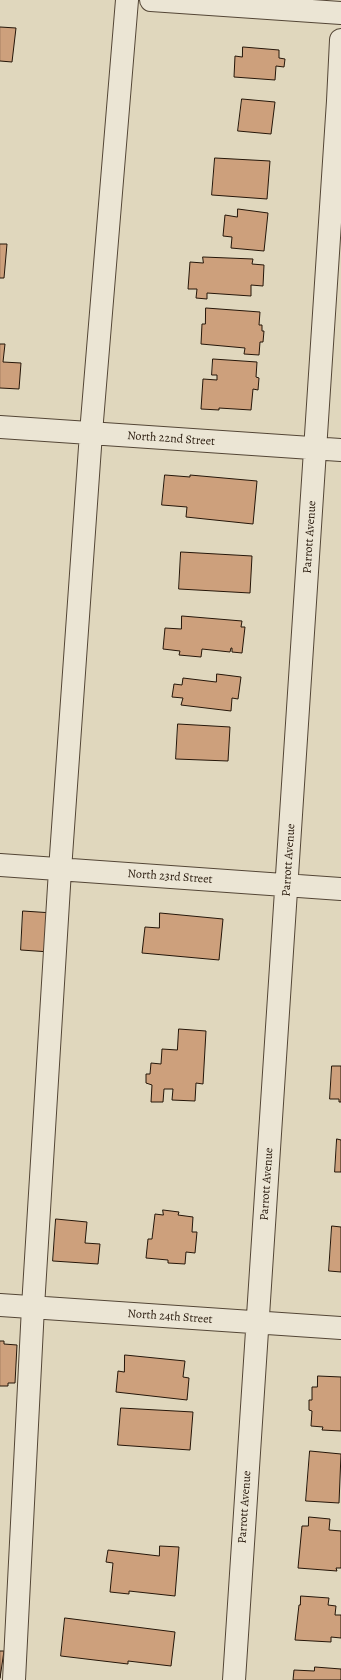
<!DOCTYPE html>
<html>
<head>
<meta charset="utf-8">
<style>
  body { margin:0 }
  canvas { display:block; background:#e0d7bd }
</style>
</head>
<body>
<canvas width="341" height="1680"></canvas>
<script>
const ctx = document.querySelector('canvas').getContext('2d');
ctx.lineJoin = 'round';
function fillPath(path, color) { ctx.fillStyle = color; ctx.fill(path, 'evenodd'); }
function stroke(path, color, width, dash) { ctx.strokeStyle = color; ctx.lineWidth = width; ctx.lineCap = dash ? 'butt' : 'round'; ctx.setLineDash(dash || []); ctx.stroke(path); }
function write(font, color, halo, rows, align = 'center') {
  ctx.font = font + ' Alegreya,serif'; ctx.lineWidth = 3.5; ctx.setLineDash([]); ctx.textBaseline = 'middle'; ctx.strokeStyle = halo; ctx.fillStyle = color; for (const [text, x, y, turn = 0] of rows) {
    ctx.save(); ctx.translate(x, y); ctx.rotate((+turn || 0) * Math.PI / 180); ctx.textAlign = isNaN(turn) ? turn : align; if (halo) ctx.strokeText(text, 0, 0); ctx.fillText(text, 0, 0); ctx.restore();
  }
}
const building = new Path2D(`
  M 0,27 L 16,28 L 12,62 L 0,61 Z
  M 243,47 L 279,50 L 279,58 L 285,59 L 284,67 L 276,66 L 275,80 L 234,77 L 235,56 L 242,57 Z
  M 242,99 L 275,102 L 271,134 L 238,131 Z
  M 215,158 L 270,161 L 267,199 L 212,195 Z
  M 238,209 L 268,213 L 264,251 L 231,248 L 232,237 L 223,236 L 225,215 L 237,217 Z
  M 0,244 L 7,244 L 4,278 L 0,278 Z
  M 203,257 L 253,259 L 252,264 L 264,265 L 263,286 L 251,285 L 251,296 L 207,293 L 207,299 L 196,298 L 197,289 L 188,289 L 190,262 L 203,263 Z
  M 206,308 L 260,312 L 259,325 L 262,325 L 262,331 L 264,331 L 263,342 L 260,342 L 259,355 L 244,354 L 245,348 L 201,344 L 202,324 L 205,324 Z
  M 0,344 L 5,344 L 3,362 L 21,363 L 19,389 L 0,388 Z
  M 213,359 L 257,362 L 256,377 L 259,378 L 258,390 L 253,389 L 251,410 L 219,408 L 219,410 L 201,409 L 203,379 L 217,380 L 217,375 L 212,375 Z
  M 165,475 L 190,477 L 190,475 L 257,481 L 253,524 L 186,517 L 187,507 L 162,505 Z
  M 181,552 L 252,556 L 250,593 L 179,589 Z
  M 182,616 L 242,621 L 241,627 L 245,627 L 242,653 L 232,652 L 232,648 L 231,648 L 230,652 L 202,649 L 201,657 L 179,655 L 180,651 L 163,649 L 165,628 L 181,629 Z
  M 217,674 L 241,677 L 238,699 L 232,698 L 231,711 L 181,705 L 183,698 L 172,697 L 174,684 L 182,685 L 183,678 L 216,682 Z
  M 178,724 L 230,727 L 228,761 L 176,759 Z
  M 23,911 L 53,913 L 50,952 L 21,950 Z
  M 160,913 L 223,919 L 219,960 L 142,953 L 145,927 L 159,928 Z
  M 179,1029 L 206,1031 L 203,1084 L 196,1083 L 195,1101 L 172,1100 L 173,1089 L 164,1089 L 163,1102 L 151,1102 L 152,1085 L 146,1083 L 146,1074 L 150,1074 L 151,1063 L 161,1064 L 162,1049 L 177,1050 Z
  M 332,1066 L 341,1066 L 341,1102 L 339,1102 L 339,1099 L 330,1099 Z
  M 337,1139 L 341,1140 L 341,1172 L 335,1172 Z
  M 163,1210 L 179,1212 L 178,1215 L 193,1217 L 192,1232 L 197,1232 L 195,1253 L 186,1252 L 185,1264 L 168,1263 L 168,1260 L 146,1258 L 148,1239 L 152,1239 L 155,1214 L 163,1215 Z
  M 56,1219 L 87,1222 L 85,1243 L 100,1244 L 98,1264 L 53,1261 Z
  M 332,1226 L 341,1227 L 341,1272 L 329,1271 Z
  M 0,1341 L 4,1341 L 4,1344 L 17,1345 L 15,1383 L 8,1383 L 8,1386 L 0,1386 Z
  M 125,1355 L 185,1361 L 183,1377 L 189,1378 L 187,1400 L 116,1392 L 118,1371 L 124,1372 Z
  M 318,1376 L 341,1377 L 341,1431 L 322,1430 L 323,1427 L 311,1426 L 312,1411 L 309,1410 L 309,1400 L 312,1400 L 312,1387 L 317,1387 Z
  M 121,1408 L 193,1412 L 190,1450 L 118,1445 Z
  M 310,1451 L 341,1454 L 339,1503 L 306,1501 Z
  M 309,1517 L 330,1519 L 329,1530 L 341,1531 L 341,1568 L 336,1568 L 337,1571 L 298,1568 L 302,1526 L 308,1526 Z
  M 160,1546 L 179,1547 L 175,1596 L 129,1591 L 129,1594 L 110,1592 L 113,1563 L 106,1562 L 108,1550 L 159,1556 Z
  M 301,1596 L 329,1598 L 328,1605 L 336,1606 L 335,1615 L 341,1615 L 341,1638 L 331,1637 L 331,1642 L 295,1640 L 299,1605 L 300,1605 Z
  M 65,1618 L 175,1632 L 171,1666 L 128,1661 L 128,1664 L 61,1656 Z
  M 0,1651 L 4,1651 L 0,1678 Z
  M 315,1667 L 341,1669 L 341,1680 L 293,1680 L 294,1670 L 314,1671 Z`);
fillPath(building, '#cda07c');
stroke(building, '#251609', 1);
const minor = new Path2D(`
  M 151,0 L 341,13
  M 0,427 L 341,450
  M 0,865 L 341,889
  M 0,1305 L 341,1328
  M 14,1680 L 33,1307 L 60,870 L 91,433 L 127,0
  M 234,1680 L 338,101 L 341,40`);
stroke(minor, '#544636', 24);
stroke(minor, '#ebe5d4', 22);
write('12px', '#251609', '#ebe5d4', [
  ["North 22nd Street",171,439,4],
  ["Parrott Avenue",310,537,-86],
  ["Parrott Avenue",289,860,-86],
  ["North 23rd Street",170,877,4],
  ["Parrott Avenue",267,1184,-86],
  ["North 24th Street",170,1317,4],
  ["Parrott Avenue",245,1507,-86]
]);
</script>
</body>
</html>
